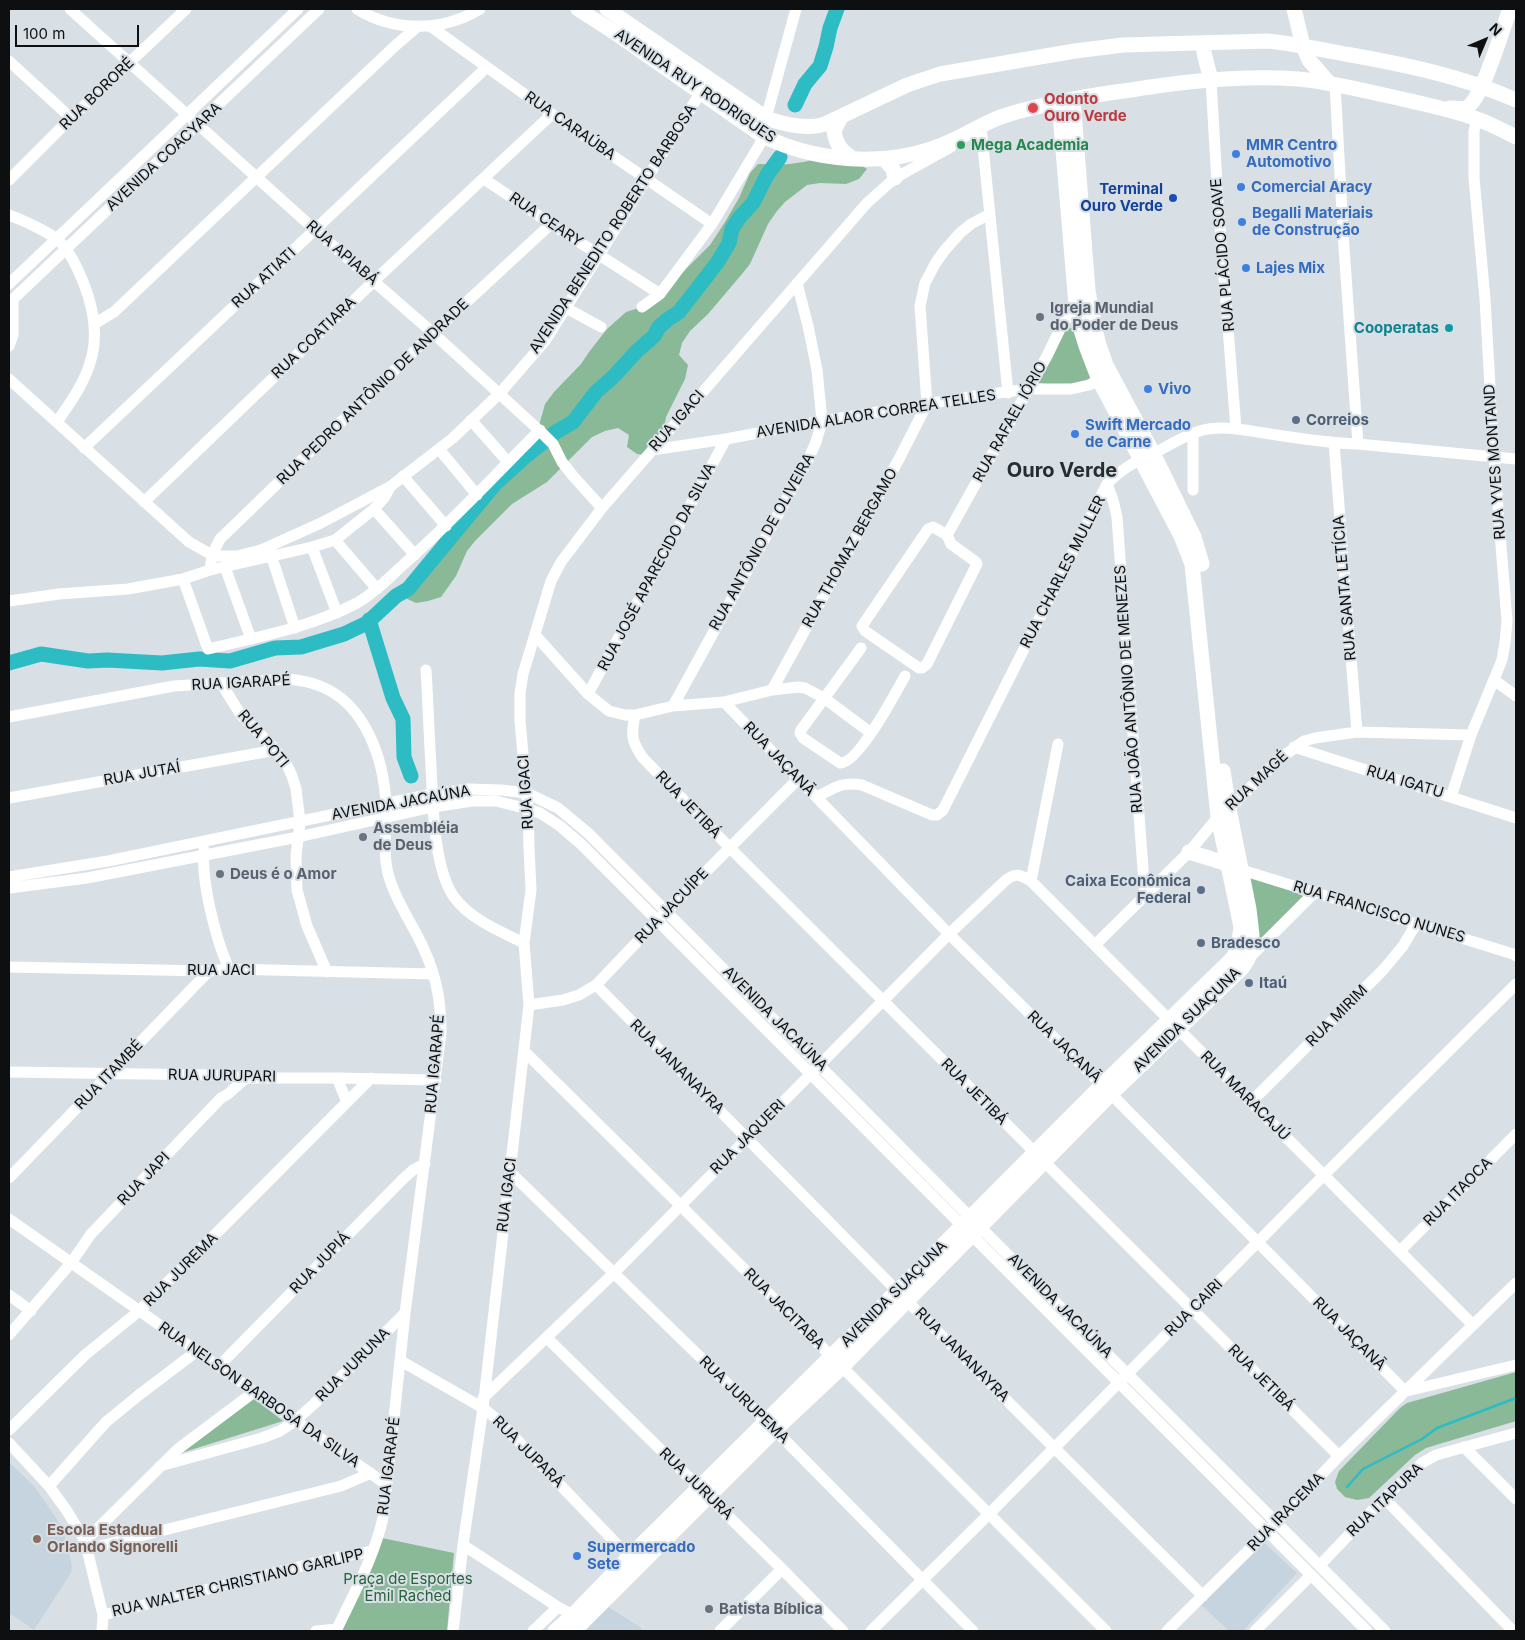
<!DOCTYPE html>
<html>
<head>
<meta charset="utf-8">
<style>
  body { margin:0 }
  #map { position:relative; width:1525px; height:1640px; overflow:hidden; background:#d8e0e6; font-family:Inter,sans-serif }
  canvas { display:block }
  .frame { position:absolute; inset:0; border:10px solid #0d0f11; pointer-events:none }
  .north { position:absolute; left:1460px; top:15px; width:50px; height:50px; -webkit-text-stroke:4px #d8e0e6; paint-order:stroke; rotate:45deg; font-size:14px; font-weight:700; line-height:20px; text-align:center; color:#0d0f11 }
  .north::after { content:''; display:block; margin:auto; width:18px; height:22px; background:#0d0f11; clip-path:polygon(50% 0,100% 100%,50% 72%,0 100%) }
  .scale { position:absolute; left:15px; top:25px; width:124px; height:22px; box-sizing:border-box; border:2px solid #0d0f11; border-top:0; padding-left:6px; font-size:15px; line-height:18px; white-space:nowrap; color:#0d0f11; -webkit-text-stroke:4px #d8e0e6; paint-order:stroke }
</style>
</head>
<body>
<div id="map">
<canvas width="1525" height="1640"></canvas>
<div class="frame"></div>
<div class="north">N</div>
<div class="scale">100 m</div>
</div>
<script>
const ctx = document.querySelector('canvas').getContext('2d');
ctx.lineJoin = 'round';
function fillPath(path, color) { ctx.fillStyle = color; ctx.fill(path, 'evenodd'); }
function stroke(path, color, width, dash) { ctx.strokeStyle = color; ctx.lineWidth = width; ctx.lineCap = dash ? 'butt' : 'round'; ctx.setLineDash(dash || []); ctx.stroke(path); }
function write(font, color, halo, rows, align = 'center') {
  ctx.font = font + ' Inter,sans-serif'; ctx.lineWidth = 4; ctx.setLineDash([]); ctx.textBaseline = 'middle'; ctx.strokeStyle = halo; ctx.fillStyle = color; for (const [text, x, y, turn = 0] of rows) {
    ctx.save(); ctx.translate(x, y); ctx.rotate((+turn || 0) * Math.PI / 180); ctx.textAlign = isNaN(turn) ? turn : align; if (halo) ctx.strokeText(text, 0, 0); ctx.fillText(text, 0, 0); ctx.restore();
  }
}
fillPath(new Path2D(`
  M 9,1462 L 34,1486 L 55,1516 L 64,1533 L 72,1566 L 71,1573 L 34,1630 L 9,1613 Z
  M 1262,1541 L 1297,1573 L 1243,1631 L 1229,1631 L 1199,1603 Z
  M 607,1606 L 640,1627 L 643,1631 L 582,1631 Z`), '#c6d4df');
fillPath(new Path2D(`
  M 815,159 L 856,162 L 867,169 L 859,179 L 846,184 L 820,183 L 807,185 L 785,202 L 777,211 L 768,224 L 750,264 L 742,274 L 708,314 L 690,331 L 682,343 L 679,355 L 688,365 L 685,379 L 666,417 L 663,433 L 650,456 L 637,454 L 627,447 L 629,435 L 618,428 L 605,431 L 592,437 L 547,482 L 512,504 L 475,541 L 467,551 L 456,576 L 441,597 L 428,601 L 416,603 L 403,597 L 402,594 C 421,567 445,536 469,513 L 538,429 L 545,404 L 554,392 L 581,364 L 589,352 L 607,329 L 626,312 L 639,308 L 661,294 L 710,245 L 725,222 L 739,198 L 750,173 L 758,164 C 778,165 796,165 815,159 Z
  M 1067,328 L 1075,328 L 1095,377 L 1070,386 L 1035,383 L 1060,331 Z
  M 1247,875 L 1290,890 L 1305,897 L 1257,948 Z
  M 1516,1372 L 1516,1421 L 1426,1448 L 1415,1455 L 1369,1498 L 1357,1500 L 1345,1497 L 1337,1489 L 1335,1482 L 1339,1471 L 1400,1408 L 1407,1403 Z
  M 253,1398 L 283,1421 L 181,1453 Z
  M 382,1538 L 454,1553 L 447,1631 L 341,1631 Z`), '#8ab997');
stroke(new Path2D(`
  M 1347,1487 L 1363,1469 L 1422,1439 L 1437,1428 L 1516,1398`), '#2dbcc4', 2.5);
stroke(new Path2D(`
  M 795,105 L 805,84 L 820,66 L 826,47 L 830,28 L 837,9
  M 369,620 L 393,698 L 403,719 L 404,757 L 411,776
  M 9,663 L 41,654 L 88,661 L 107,660 L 162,663 L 199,659 L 230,661 L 275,648 L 301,647 L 344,634 L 367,623 L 396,596 L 408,589 L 495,484 L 527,455 L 556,432 L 573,422 L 596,392 L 613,377 L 637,351 L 654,336 L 659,327 L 667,320 L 679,312 L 717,263 L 729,243 L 732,229 L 739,218 L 753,203 L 767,175 L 780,157`), '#2dbcc4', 15);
stroke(new Path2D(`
  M 70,9 L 315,230 L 433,333 L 541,432 L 553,444 L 562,462 L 573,476 L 602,508
  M 357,9 C 394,32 442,32 480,9
  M 430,26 L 552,114 L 712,224
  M 9,61 L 71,118
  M 1211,80 L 1218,201 L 1236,429
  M 1335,84 L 1344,248 L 1358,444
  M 766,118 L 796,9
  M 981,127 L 1008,393
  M 484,179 L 551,224 L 660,294
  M 9,180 L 71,118 L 186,9
  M 9,215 C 23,220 44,230 57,239 C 66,247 73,259 78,270 C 92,300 101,334 89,366 C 82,387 69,404 57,422
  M 9,284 L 298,9
  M 9,303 L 319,9
  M 642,307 L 660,294 L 712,224 L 760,144 L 763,136
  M 566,308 L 601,327
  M 94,324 L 114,312 L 396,45 L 417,27
  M 9,346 L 13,335 L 13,301
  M 9,379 L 189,542 L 212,555 L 218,556 L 237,556 L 261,550 L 321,523 L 391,486 L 453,438 L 500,393 L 545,341 L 701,92
  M 927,404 L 920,306 L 925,283 L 935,264 L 944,251 L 960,233 L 971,224 L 990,214
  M 471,420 L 508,462
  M 1334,443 L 1357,732
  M 84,448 L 487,67
  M 439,449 L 477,495
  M 652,450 L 726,439 L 822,421 L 975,396 L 1028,389 L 1071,389 L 1089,385 L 1099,380
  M 403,476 L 446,526
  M 1107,484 L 1113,500 L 1117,517 L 1145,896
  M 1193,490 L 1193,434
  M 144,502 L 374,281 L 552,114
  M 374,509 L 415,555
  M 933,527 L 947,535 L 951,544 L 976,562 L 977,564 L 927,664 L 922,668 L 919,668 L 865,631 L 862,626 L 928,529 Z
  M 947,535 L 1047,356 L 1062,325 L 1067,318 L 1077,317
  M 335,540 L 377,589
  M 312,547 L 337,613
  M 272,558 L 295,628
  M 225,567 L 251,639
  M 210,570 L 212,555 L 220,539 L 433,333 L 551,224
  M 183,579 L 208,649 C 259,637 311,627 357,603 C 375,593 390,577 404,564 C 452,522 495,475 540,430
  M 9,601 L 59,594 L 128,589 L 183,579 L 210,570 L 312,547 L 335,540 L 374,509 L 384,498 L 390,487
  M 536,636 L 588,694 L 609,711 L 625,715 L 635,715 L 673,706 L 724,702 L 772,690 L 798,687 L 805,688 L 824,698 L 871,733
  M 861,648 L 801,730 L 800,733 L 803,738 L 840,763 C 858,764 896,692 905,676
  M 426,670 C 428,702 429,734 431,766 C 433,802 433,867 454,897 C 470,919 499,931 524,943
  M 1494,680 L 1516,696
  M 221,683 L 241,715 L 276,750 L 287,765 L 292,776 L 296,789 L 300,822 L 296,856 L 297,890 L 307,926 L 327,972
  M 772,690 L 900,457 L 927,404
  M 588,694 L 726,439
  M 724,702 L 949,934 L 1111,1094 L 1405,1391
  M 673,706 L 808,460 L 816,442 L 822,421 L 817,370 L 808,326 L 797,283
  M 635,715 C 631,735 631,741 643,758 L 729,847 L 1339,1456
  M 9,717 L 174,686 L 287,679 C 298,680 309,681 320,686 C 366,704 384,760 386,805 C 387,829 382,854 389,877 C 395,898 407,916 417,935 C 435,969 441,996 441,1033 L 405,1313 L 384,1513 C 376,1554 354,1593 336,1631
  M 1294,747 L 1516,818
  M 817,797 C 834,788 842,781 862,785 L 932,815 L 937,815 L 943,810 L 1107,484 C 1121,469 1139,459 1158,451 C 1172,444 1187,434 1203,430 C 1222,425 1245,430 1264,433 C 1295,438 1326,443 1358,444 L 1516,459
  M 1451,797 L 1471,735 L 1502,660 L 1505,643 L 1507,621 L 1494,457 L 1485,299 L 1474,178 L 1474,131 L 1477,119
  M 9,798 L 276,750
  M 204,850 C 201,882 216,940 229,969
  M 1242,870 L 1513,954 L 1516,956
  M 9,877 L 108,861 L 432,794 L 468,789 L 501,790 L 527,793 L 558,808 L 588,833 L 971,1218 L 1385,1631
  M 1031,881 L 1058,744
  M 9,888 L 87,878 L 298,837 L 433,807 L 472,801 L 496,801 L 528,809 L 540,813 L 560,826 L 581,844 L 1367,1631
  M 1096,944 L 1189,852 L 1218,817 L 1229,809 L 1278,760 L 1304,741 L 1315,738 L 1357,732 L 1471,735
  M 1248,959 L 1314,893
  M 9,967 L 209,971 L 229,969 L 433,974
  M 596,985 L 906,1300 L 1203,1596
  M 529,1005 L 563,1000 L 579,995 L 596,985 L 657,921 L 798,779
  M 525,1052 L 680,1205 L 1106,1631
  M 9,1072 L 214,1075 L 246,1078 L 337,1078 L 436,1080
  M 337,1078 L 347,1102
  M 1251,1102 L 1383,970 L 1403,946 L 1416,924
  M 510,1172 L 775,1430 L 973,1631
  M 9,1178 L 209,971
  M 9,1219 L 387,1485
  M 1400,1251 L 1516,1134
  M 9,1295 L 31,1311
  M 9,1335 L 71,1263 L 91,1234 L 221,1098 L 228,1094 L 246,1078
  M 547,1338 L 782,1569 L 843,1631
  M 401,1361 L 483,1408 L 498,1420 L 634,1562
  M 219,1366 L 403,1179 L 413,1170 L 425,1164
  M 1407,1391 L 1516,1365
  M 483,1398 L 614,1273 L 949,934 L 1006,880 C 1016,872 1021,875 1031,881 L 1473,1325
  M 9,1430 L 85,1355 L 139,1311 L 371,1078
  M 9,1443 L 49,1486 L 67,1511 L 85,1541 L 103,1615 L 102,1631
  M 1464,1447 L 1516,1499
  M 160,1466 L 262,1438 L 280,1431 L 295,1421 L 314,1404 L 405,1313
  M 49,1486 L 106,1422 L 139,1395 L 197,1351
  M 1384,1498 L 1513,1631
  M 85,1541 L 178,1449 L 254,1392
  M 463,1545 L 558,1607 L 573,1615
  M 88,1549 L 341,1486 L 371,1473
  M 1320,1565 L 1384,1498 L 1422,1463 L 1436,1455 L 1516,1433
  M 103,1615 L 334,1558 L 373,1551
  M 316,1631 L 337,1629
  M 453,1631 L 463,1545 L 483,1408 L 529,1005 L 524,943 L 531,890 L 529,847 L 528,809 L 520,721 L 520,693 L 523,674 L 551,581 L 561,562 L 602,508 L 867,203 L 895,178 L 951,147
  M 533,1631 L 558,1607
  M 720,1631 L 782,1569
  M 871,1631 L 989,1514 L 1324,1175 L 1516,984
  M 1167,1631 L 1276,1523 L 1339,1456 L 1516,1283
  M 1255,1631 L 1311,1575`), '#fff', 11);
stroke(new Path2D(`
  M 578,9 L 617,34 L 763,136 C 814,161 879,167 934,148 C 956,141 976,127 998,118 C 1016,111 1038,107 1058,102 C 1082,97 1107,93 1131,90 C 1186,81 1243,75 1298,79 C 1333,82 1368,92 1402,99 C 1427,105 1453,110 1477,119 C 1491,124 1504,131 1516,137
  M 607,9 L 766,118 C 783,124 807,130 825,124 L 907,85 L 940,74 L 1075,51 L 1123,45 L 1268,41 C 1296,44 1323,50 1351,55 C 1407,65 1464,77 1516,100
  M 1294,9 L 1303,46 L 1309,60 L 1329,83
  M 1204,43 L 1204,53 L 1211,80
  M 1073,99 L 1088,291 L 1098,342 L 1106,365 L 1153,453 L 1194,537 L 1202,564
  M 1450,108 C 1455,108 1461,109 1466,108 C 1482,101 1503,27 1510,9
  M 841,117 L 834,131 C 836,144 841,151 852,158
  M 884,159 L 893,169 L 895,178
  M 1189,852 L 1228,864
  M 555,1631 L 573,1615 L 629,1557 L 897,1291 L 1102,1085 L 1233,958 L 1238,947 L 1241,927 L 1218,817 L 1192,564 L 1181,536 L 1099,380 L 1086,346 L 1077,317 L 1059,102
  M 574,1631 L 775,1430 L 842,1367 L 1111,1094 L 1242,968 L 1248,959 L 1252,935 L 1249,909 L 1229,809 L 1223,771`), '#fff', 15);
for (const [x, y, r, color] of [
  [1033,108,6,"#e0444e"],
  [961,145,5,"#2e9e5b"],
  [1236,154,5,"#3f7fe0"],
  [1241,187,5,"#3f7fe0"],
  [1173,198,5,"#1a4fb4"],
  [1242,222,5,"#3f7fe0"],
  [1246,268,5,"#3f7fe0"],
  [1040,317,5,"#6b7280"],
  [1449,328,5,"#0f9aa8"],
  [1148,389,5,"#3f7fe0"],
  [1296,420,5,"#5c6f8a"],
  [1075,434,5,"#3f7fe0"],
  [363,837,5,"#6b7280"],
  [220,874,5,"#6b7280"],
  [1201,890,5,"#5c6f8a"],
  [1201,943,5,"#5c6f8a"],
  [1249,983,5,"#5c6f8a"],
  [37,1539,5,"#8d6e63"],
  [577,1556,5,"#3f7fe0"],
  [709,1609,5,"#6b7280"]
]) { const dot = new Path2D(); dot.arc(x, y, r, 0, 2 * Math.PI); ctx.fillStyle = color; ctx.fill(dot); stroke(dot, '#d8e0e6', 2); }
write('15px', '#0d0f11', '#d8e0e6', [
  ["AVENIDA RUY RODRIGUES",695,86,34],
  ["RUA BORORÉ",97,94,-44],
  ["RUA CARAÚBA",570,126,35],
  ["AVENIDA COACYARA",164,157,-43],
  ["RUA CEARY",546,220,34],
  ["AVENIDA BENEDITO ROBERTO BARBOSA",613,229,-57],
  ["RUA APIABÁ",342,253,41],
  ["RUA PLÁCIDO SOAVE",1223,255,-95],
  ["RUA ATIATI",264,278,-43],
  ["RUA COATIARA",314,338,-44],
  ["RUA PEDRO ANTÔNIO DE ANDRADE",373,392,-44],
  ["AVENIDA ALAOR CORREA TELLES",876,414,-9],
  ["RUA IGACI",677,421,-49],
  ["RUA RAFAEL IÓRIO",1010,422,-61],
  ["RUA YVES MONTAND",1495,462,-94],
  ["RUA ANTÔNIO DE OLIVEIRA",762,542,-61],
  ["RUA THOMAZ BERGAMO",850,548,-61],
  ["RUA JOSÉ APARECIDO DA SILVA",657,567,-62],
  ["RUA CHARLES MULLER",1063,572,-63],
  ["RUA SANTA LETÍCIA",1345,588,-95],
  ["RUA IGARAPÉ",241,683,-3],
  ["RUA JOÃO ANTÔNIO DE MENEZES",1129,689,-94],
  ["RUA POTI",263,739,50],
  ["RUA JAÇANÃ",779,759,46],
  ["RUA JUTAÍ",142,774,-10],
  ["RUA MAGÉ",1257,781,-43],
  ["RUA IGATU",1405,782,17],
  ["RUA IGACI",526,792,-94],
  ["AVENIDA JACAÚNA",401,803,-10],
  ["RUA JETIBÁ",688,805,46],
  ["RUA JACUÍPE",672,906,-46],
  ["RUA FRANCISCO NUNES",1379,912,17],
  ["RUA JACI",221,970],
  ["RUA MIRIM",1337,1016,-45],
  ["AVENIDA JACAÚNA",775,1019,45],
  ["AVENIDA SUAÇUNA",1187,1020,-44],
  ["RUA JAÇANÃ",1064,1047,44],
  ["RUA IGARAPÉ",435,1064,-85],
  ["RUA JANANAYRA",677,1067,45],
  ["RUA ITAMBÉ",109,1075,-46],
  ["RUA JURUPARI",222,1076,1],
  ["RUA JETIBÁ",974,1092,45],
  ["RUA MARACAJÚ",1245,1096,45],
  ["RUA JAQUERI",748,1137,-45],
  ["RUA JAPI",144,1179,-46],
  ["RUA ITAOCA",1458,1192,-45],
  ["RUA IGACI",507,1195,-83],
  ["RUA JUPIÁ",320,1263,-46],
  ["RUA JUREMA",181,1270,-45],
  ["AVENIDA SUAÇUNA",894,1294,-45],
  ["AVENIDA JACAÚNA",1060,1306,45],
  ["RUA CAIRI",1194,1308,-45],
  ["RUA JACITABA",784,1309,45],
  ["RUA JAÇANÃ",1349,1334,45],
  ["RUA JANANAYRA",962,1355,45],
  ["RUA JURUNA",353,1365,-45],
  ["RUA JETIBÁ",1261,1378,45],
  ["RUA NELSON BARBOSA DA SILVA",259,1395,35],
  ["RUA JURUPEMA",744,1400,44],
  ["RUA JUPARÁ",528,1452,45],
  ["RUA IGARAPÉ",389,1466,-83],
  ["RUA JURURÁ",696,1484,44],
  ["RUA ITAPURA",1385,1500,-44],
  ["RUA IRACEMA",1286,1512,-46],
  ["RUA WALTER CHRISTIANO GARLIPP",238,1583,-13]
]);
write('bold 15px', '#be3a42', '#d8e0e6', [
  ["Odonto",1044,99],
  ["Ouro Verde",1044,116]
], 'left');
write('bold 15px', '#27864d', '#d8e0e6', [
  ["Mega Academia",971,145]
], 'left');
write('bold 15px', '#366cbe', '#d8e0e6', [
  ["MMR Centro",1246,145],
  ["Automotivo",1246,162],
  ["Comercial Aracy",1251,187],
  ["Begalli Materiais",1252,213],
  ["de Construção",1252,230],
  ["Lajes Mix",1256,268],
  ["Vivo",1158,389],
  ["Swift Mercado",1085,425],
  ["de Carne",1085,442],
  ["Supermercado",587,1547],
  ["Sete",587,1564]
], 'left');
write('bold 15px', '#164399', '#d8e0e6', [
  ["Terminal",1163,189],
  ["Ouro Verde",1163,206]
], 'right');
write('bold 15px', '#5b616d', '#d8e0e6', [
  ["Igreja Mundial",1050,308],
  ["do Poder de Deus",1050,325],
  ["Assembléia",373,828],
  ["de Deus",373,845],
  ["Deus é o Amor",230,874],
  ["Batista Bíblica",719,1609]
], 'left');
write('bold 15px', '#0d838f', '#d8e0e6', [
  ["Cooperatas",1439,328]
], 'right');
write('bold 15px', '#4e5e75', '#d8e0e6', [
  ["Correios",1306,420],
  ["Caixa Econômica",1191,881,"right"],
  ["Federal",1191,898,"right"],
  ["Bradesco",1211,943],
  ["Itaú",1259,983]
], 'left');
write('bold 15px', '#785e54', '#d8e0e6', [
  ["Escola Estadual",47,1530],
  ["Orlando Signorelli",47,1547]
], 'left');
write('15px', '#27623d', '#d8e0e6', [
  ["Praça de Esportes",408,1579],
  ["Emil Rached",408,1596]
]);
write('bold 20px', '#262c31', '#d8e0e6', [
  ["Ouro Verde",1062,471]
]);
</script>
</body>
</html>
